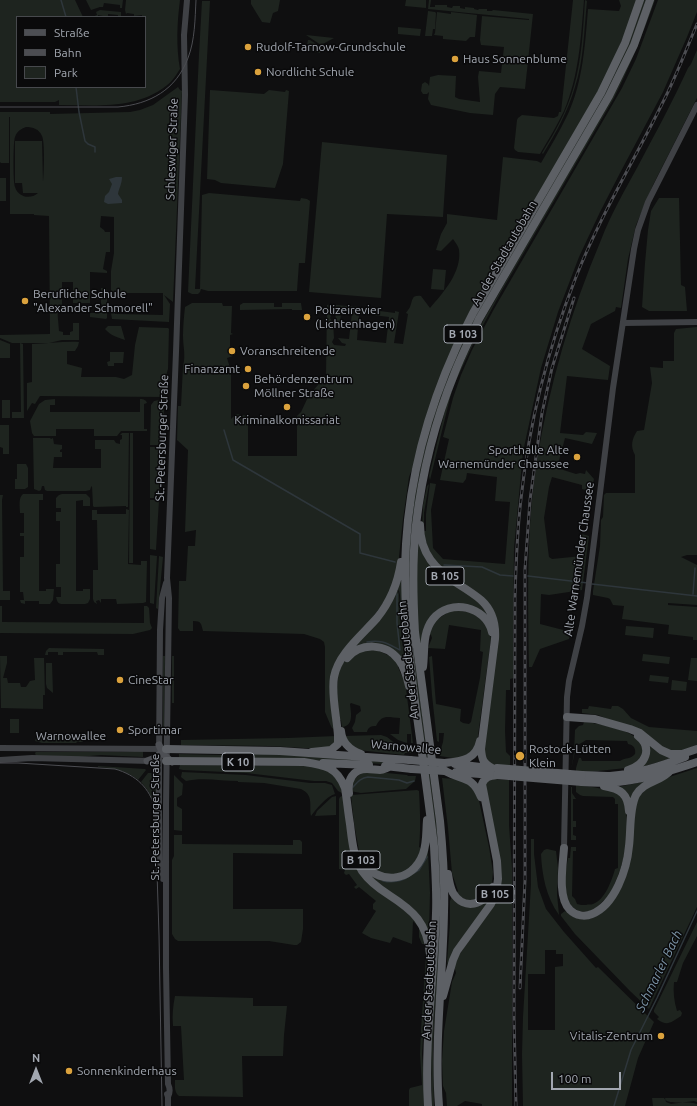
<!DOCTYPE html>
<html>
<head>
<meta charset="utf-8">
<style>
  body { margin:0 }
  #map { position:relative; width:697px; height:1106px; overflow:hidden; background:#0f0f10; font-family:Ubuntu,sans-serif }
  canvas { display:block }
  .legend { position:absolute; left:16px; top:16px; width:130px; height:72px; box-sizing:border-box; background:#0a0a0b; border:1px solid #47494d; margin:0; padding:5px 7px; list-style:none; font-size:12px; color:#a2a7b0 }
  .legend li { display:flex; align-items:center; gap:8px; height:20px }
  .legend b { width:20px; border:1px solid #47494d }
  .north { position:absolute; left:16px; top:1050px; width:40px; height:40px; -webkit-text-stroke:3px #0a0a0b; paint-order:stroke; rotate:0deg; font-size:11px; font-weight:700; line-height:16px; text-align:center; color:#a2a7b0 }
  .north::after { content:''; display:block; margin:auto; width:14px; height:18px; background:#a2a7b0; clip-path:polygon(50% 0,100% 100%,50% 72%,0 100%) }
  .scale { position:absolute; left:551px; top:1072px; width:70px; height:18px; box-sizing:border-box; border:2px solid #a2a7b0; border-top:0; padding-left:5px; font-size:12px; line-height:14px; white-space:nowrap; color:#a2a7b0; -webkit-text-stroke:3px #0a0a0b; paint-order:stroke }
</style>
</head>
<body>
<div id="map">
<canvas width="697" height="1106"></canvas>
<ul class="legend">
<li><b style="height:5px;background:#4d4f54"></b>Straße</li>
<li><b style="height:5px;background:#4c4d52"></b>Bahn</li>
<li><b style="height:11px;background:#1e241f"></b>Park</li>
</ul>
<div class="north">N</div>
<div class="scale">100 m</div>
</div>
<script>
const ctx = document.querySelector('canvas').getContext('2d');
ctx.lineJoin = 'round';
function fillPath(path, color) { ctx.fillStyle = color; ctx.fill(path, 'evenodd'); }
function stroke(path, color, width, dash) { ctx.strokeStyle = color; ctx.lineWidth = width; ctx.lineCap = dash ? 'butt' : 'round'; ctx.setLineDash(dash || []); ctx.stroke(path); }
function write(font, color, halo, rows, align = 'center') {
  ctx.font = font + ' Ubuntu,sans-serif'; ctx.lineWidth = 3; ctx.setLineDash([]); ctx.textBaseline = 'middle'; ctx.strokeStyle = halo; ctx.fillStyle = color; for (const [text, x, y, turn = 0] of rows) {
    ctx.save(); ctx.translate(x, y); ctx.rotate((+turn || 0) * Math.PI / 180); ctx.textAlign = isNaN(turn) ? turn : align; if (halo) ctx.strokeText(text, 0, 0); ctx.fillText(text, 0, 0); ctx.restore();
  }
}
fillPath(new Path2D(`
  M 0,0 L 75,0 L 83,17 L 17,17 L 17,87 L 145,87 L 145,17 L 142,17 L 142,15 L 134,16 L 134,14 L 127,13 L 126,14 L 125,10 L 126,0 L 180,0 C 177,23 176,46 180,69 C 176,75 172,82 166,86 C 135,110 96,105 59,105 L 59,100 L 55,102 L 0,102 Z
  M 86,0 L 123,0 L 122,8 L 120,8 L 120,5 L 104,3 L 103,7 L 100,7 L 91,10 Z
  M 251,0 L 280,0 L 278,11 L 273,13 L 270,23 L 262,22 L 254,9 L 251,4 Z
  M 406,0 L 426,0 L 426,8 L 405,6 Z
  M 429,0 L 431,0 L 430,7 L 435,7 L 435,5 L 447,5 L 447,7 L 452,8 L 453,6 L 460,6 L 460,8 L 465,9 L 465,7 L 474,8 L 474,9 L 478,10 L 479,9 L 487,9 L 487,11 L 492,11 L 493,10 L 533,14 L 525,89 L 500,87 L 495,94 L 493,115 L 470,113 L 431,105 L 428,99 L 429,92 L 427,94 L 423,94 L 421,91 L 422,84 L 425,82 L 428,84 L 429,86 L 430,77 L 438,75 L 456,76 L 455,97 L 459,99 L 480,102 L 478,77 L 479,71 L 501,73 L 504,47 L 481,45 L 480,40 L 482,16 L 529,20 L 529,19 L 428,9 Z
  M 573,0 L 584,0 C 581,38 579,76 564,111 C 557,126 548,140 540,154 L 518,152 L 515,150 L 514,148 L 517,120 L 518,118 L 522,115 L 554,118 L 558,116 L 559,112 L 561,112 Z
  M 585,0 L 587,1 C 584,30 584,60 575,87 C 568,111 556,133 543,154 L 542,153 C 555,132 567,111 574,86 C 582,58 583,29 585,0 Z
  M 619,0 L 637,0 L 630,22 L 599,92 L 477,298 L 409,477 L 403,519 L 399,557 L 399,571 L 402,583 L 409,674 L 401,664 L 398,667 L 404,681 L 406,689 L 413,743 L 411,743 L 411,734 L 407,734 L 407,743 L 398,740 L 390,734 L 399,734 L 400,718 C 387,717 382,714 376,726 C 371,726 368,727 367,732 L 354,732 L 352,728 L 355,722 L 356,715 L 361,711 L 360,706 L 351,703 L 350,704 C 351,713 354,726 342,727 L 341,720 L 339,720 C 338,705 333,671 345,661 C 351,655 363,651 370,647 L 403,662 L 404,660 L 400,595 L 399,591 L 395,587 L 337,666 L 334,729 L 332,728 L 330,724 L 325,712 L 325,647 L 324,642 L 320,639 L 304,634 L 203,631 C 201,624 202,621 193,621 L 193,631 L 180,631 L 178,628 L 179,581 L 186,581 L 188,546 L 195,546 L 196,530 L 185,532 L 188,450 L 177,440 L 178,406 L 181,406 L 183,366 C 186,356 183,346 183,336 C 183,326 184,316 185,307 L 192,303 L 222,303 L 223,306 L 232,306 L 231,333 L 233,334 L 230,335 L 230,346 L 234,347 L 233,356 L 227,358 L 231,371 L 231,419 L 236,414 L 248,416 L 248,456 L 297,456 L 297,416 L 301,412 L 309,395 L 326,376 L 327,305 L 331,304 L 333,307 L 333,312 L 330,318 L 332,321 L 333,322 L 334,338 L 332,342 L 334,345 L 345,346 L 346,344 L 342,343 L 338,338 L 349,339 L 352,313 L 348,312 L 348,306 L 359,307 L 359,309 L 370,310 L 369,311 L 367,311 L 367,314 L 359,314 L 357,340 L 386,343 L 389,317 L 373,315 L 374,312 L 372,311 L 372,310 L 395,313 L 395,311 L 399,312 L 394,343 L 403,344 L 408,314 L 406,313 C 407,311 409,309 410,307 C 413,300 411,295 421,296 L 430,308 C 443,293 462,272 459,250 C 459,247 455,242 453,239 L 441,251 L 436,250 L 441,234 L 447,223 L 447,214 L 497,220 L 503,157 L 537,161 L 541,163 C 550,147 560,131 568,114 C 583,81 585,45 588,9 L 618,11 L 619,11 L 621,6 Z
  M 643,0 L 647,0 L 631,44 L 607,95 L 481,311 L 420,477 L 413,644 L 437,829 L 441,874 L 440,950 L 435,1008 L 433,1049 L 434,1106 L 432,1106 L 431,1049 L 439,912 L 411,645 L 408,559 L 414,499 L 422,459 L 432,420 L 449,372 L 465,335 L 478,310 L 604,94 Z
  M 653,0 L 655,0 C 643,34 630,66 614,98 L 501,292 L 475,340 L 454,385 L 450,398 L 430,480 L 429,476 L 448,398 L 457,375 L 484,319 L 612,97 Z
  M 658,0 L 697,0 L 697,12 L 687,37 L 663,92 L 620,173 L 600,212 L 579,257 L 558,312 L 541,368 L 523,452 L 514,548 L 513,641 L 514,678 L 510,679 L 510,690 L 506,690 L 505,731 L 506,752 L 510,756 L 510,766 L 493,765 L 489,764 L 484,755 L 493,615 L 433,561 L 422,531 L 423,505 L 427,486 L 429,484 L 424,513 L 424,531 L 426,531 L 426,514 L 430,483 L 436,484 L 431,510 L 433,548 L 443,559 L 505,564 L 510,502 L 495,501 L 497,477 L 467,473 L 466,479 L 463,483 L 440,480 L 449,439 L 443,437 L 453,398 L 461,375 L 472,350 L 494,309 L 622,88 L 636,59 Z
  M 202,1 L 210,1 L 195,289 L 200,289 L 202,195 L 209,193 L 300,201 L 301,198 L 307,199 L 310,201 L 305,263 L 299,263 L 297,291 L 208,291 L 201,289 L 200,292 L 198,294 L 192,294 L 188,292 L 199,54 Z
  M 100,10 L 121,12 L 121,17 L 118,17 L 118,15 L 108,14 L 108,17 L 98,15 L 98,17 L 92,17 L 97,15 L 96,12 Z
  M 428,11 L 435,12 L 436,13 L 435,29 L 433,29 L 432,36 L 425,36 Z
  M 437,12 L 451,14 L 451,12 L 477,15 L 475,37 L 470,37 L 466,41 L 443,39 L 443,36 L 434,35 L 435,33 Z
  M 398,27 L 421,29 L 420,36 L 398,34 Z
  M 306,35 L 334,38 L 321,45 Z
  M 308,40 L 310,40 L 321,47 L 320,53 L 306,50 Z
  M 697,50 L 697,98 L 653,185 L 636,225 L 628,259 L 621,308 L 616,307 L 615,311 L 591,324 L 582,349 L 610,366 L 608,380 L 567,376 L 560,433 L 583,435 L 586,432 L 597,433 L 592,444 L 565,438 L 557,468 L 576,474 L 580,473 L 585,474 L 586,470 L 594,479 L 591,491 L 582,489 L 582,485 L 552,477 L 549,487 L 544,518 L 549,557 L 552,559 L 582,556 L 582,534 L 589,536 L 582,590 L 549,595 L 541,594 L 540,624 L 571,632 L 569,639 L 540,649 L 532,667 L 529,667 C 528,598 526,529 537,461 C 549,385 571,311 601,240 C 611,214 625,190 638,166 C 655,134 673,101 688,68 L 691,64 Z
  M 178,87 L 180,90 L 182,91 L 173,302 L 164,295 L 170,304 L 169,322 L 112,319 L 111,313 L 113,309 L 115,309 L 115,314 L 163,315 L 163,293 L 115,293 L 115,296 L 112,296 L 111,293 L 111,271 L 114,253 L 114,217 L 101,216 L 100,227 L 104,230 L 105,232 L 110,232 L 110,252 L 106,252 L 103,269 L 107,271 L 107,273 L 90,272 L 90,303 L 73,303 L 73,282 L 62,282 L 62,307 L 57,307 L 59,331 L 63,332 L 63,335 L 70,335 L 70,332 L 73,331 L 73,323 L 79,323 L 79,340 L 62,340 L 49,343 L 12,343 L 0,338 L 0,335 L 50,334 L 49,216 L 34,215 L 34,214 L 10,214 L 10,117 L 9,117 L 9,163 L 1,163 L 0,162 L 0,112 L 50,112 L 50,114 L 130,112 L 140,110 L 153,105 ZM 26,127 C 33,127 39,129 42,136 C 45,142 44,174 43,182 L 42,141 L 15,141 L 15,183 L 22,183 L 23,193 L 38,193 C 30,200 18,197 15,187 C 13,182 13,142 15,137 C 17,131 21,129 26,127 Z
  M 210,90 L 264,94 L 269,90 L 285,92 L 286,90 L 289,91 L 283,164 L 275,188 L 221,183 L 215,180 L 207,179 Z
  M 322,142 L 447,155 L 443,217 L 387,214 L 381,298 L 309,292 Z
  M 0,178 L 6,178 L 6,201 L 0,201 Z
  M 659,198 L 679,198 L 681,285 L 685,287 L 687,311 L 649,311 L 642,307 L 645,263 L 648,230 L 651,211 Z
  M 433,269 L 446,270 L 444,290 L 431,289 Z
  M 101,288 L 106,288 L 107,290 L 107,307 L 101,307 Z
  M 243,303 L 274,303 L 274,307 L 282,307 L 282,303 L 301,303 L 302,310 L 292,310 L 292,309 L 240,310 L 240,305 Z
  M 336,305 L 347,306 L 346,312 L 341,312 L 340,324 L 336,324 L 335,306 Z
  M 101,309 L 107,309 L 107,318 L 106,319 L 90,317 L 90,313 L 101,313 Z
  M 108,326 L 121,326 L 125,340 C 117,337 111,336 105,329 Z
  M 139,327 L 168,328 L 169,329 L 168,369 L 165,379 L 165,397 L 40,396 L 35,404 L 32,403 L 27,411 L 27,383 L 32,382 L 32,344 C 48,344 63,341 79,342 L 78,346 L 75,351 L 67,351 L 67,364 L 82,368 L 81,377 L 116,377 L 124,379 L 132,375 L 135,345 Z
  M 697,327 L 697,555 L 687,555 L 681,557 L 697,565 L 697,605 L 668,603 L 668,605 L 697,607 L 697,640 L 693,640 L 693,637 L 668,634 L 669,625 L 622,619 L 624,606 L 613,605 L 610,599 L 608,598 L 593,595 L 593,591 L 600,546 L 601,520 L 603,517 L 604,495 L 606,493 L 635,493 L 635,455 C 630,446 632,439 637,431 L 644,430 L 652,383 L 650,367 L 663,368 L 663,361 L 674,361 L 674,333 L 676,329 Z
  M 0,340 L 10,344 L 10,358 L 0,358 Z
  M 20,343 L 23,344 L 24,418 L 12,418 L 12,412 L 21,412 Z
  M 110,352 L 124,352 L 123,363 L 114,363 L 114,366 L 108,366 L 107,362 L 110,361 Z
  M 55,399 L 55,405 L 50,405 L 50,412 L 140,412 L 140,399 C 144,399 146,400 147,403 L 144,404 L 144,429 L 147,429 L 147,431 L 121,431 L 117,436 L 94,436 L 94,429 L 56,429 L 56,436 L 34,436 L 32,433 L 30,421 L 39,404 L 45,400 Z
  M 165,399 L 161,445 L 150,445 L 151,405 L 154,401 Z
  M 2,400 L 10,400 L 10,418 L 2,418 Z
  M 0,425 L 9,425 L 9,454 L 3,454 L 3,448 L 0,447 Z
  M 122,433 L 129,433 L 128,507 L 126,507 L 126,506 L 94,507 L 93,506 L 92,486 L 91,487 L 90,490 L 86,491 L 47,491 L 45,490 L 44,486 L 42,486 L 41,490 L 39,491 L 34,489 L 33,438 L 50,438 L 51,439 L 53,438 L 54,444 L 62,445 L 62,449 L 60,450 L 60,452 L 62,452 L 62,457 L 54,457 L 53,468 L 101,468 L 101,449 L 95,449 L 95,440 L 114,440 L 116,443 L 120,444 L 120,440 L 122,439 L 122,435 L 120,435 Z
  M 130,433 L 133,433 L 133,563 L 129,563 Z
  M 150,447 L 161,447 L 159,498 L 150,498 Z
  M 17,464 L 26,464 L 28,468 L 28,487 L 25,489 L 15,489 L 15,479 L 17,479 Z
  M 23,494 L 43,494 L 43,500 L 39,500 L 39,591 L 46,591 L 46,589 L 54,589 L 53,600 L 50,604 L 39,604 L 39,601 L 25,601 L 25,604 L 21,603 L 20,600 L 24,600 L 23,592 L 20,592 L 20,557 L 24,557 L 24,536 L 20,536 L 20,533 L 24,533 L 24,513 L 20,513 C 20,507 18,498 23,494 Z
  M 62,494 L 86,494 L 90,498 L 90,506 L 83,506 L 83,500 L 76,501 L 76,591 L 83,591 L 83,589 L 90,589 L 90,599 L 88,603 L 85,604 L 61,604 C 57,603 57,600 56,597 L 61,597 L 61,587 L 56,587 L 56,564 L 60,564 L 60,521 L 56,521 L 56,512 L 61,512 L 61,508 L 56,508 L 56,498 L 59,495 Z
  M 0,495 L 3,495 L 2,500 L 3,591 L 10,591 L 10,600 L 0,600 Z
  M 150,500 L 159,500 L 156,550 L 150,549 Z
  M 126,509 L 129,510 L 128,564 L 141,565 L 141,561 L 147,561 L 146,602 L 143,603 L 117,604 L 116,599 L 101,599 L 101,603 L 99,600 L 96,601 L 97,604 L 94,602 L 93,599 L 93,570 L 98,570 L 97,520 L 92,520 L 92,510 L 97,510 L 97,514 L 126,514 Z
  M 419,539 L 422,549 L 476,599 L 490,617 L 485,615 L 443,608 L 422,644 L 420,645 L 416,607 L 417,542 Z
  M 150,555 L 157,556 L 154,604 L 150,603 Z
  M 159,556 L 163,557 L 158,609 L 156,608 Z
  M 396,590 L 398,591 L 399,594 L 401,631 L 404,656 L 402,660 L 396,652 L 355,647 L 355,646 Z
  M 0,606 L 2,606 L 2,622 L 144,623 L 144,606 L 147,606 L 149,608 L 150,623 L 152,628 L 150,630 L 133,634 L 0,633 Z
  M 450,611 L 470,611 L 482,619 L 490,631 L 491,639 L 477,743 L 473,751 L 459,759 L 440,756 L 440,752 L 443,742 L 444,733 L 439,733 L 439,742 L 437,741 L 432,695 L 429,657 L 432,656 L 436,704 L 461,709 L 460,721 L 463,723 L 469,724 L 471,722 L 480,678 L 483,652 L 480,651 L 481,630 L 449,625 L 445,649 L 428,648 L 432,638 L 431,635 L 429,634 L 435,621 Z
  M 626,626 L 654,628 L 653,638 L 625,635 Z
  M 49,648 L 104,649 L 104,655 L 98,655 L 97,652 L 63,652 L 63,655 L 58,655 L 58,652 L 48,652 L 48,655 L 45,655 L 46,651 Z
  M 643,654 L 670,657 L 669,664 L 642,661 Z
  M 0,656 L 7,656 L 7,663 L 3,678 L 7,678 L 8,683 L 20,683 L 21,687 L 26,687 L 30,681 L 35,680 L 34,658 L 44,658 L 45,695 L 43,695 L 43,709 L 1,708 Z
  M 163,656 L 165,656 L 164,733 L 163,733 Z
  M 172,656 L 174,656 L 174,703 L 172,703 Z
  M 691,658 L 697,658 L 697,681 L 688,680 Z
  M 46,663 L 52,663 L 53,693 L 47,688 L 46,684 Z
  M 650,675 L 669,677 L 668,683 L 649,681 Z
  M 672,680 L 687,682 L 686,691 L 671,690 Z
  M 589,706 L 611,709 L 612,706 L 618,706 L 623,709 L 631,718 L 649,727 L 697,731 L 697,747 L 673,752 L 610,720 L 598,715 L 582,713 L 582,709 L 588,709 Z
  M 10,719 L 19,719 L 19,733 L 10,733 Z
  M 584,722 C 597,723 625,729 635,737 C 639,740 641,746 644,750 L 640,761 L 626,768 L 589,772 L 576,771 L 576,768 L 579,758 L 581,758 L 582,761 L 620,761 C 626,757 630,760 635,754 C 636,749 634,745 628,744 L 627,741 L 586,740 C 582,743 578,744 576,746 L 571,770 L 574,753 L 575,730 L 579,726 L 583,725 Z
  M 381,735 L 387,737 L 397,745 L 410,748 L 411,749 L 412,753 L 405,753 L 404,755 L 358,750 L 354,749 L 344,736 Z
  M 38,736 L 83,736 L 83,742 L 77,742 L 76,743 L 42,743 L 35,741 L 36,738 Z
  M 336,736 L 333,746 L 321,749 L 270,746 L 181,745 L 181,740 L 288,738 Z
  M 648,744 L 672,758 L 642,767 Z
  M 134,751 L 143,751 L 143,757 L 101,755 L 79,757 L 36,756 L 35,753 L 36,752 L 121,752 Z
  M 239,753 L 313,756 L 385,762 L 385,764 L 303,760 L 179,758 L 179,754 L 225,755 Z
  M 180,765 L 314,766 C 328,771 341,775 342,793 L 338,791 L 332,783 L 326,781 L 314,781 L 246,773 L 183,770 L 179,769 Z
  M 98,766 L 145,769 L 146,770 L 138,780 C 126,770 113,768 98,767 Z
  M 697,768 L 697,907 L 649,1009 L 630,991 L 575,934 L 561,916 L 561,914 L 565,911 C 587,929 602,915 615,897 L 637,798 L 654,782 Z
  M 367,771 L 407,775 L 408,776 L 416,776 L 415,781 L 406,789 L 361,793 L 350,791 C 351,780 357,775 367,771 Z
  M 182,772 L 246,775 L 310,783 L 325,783 L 332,785 L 335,794 C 327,796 316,809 311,816 C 309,805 314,795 301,789 L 264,783 L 238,782 L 238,781 C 222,781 202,777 186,781 L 181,777 Z
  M 148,773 L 156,773 L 156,816 C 155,802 150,792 141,782 Z
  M 174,775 L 183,784 L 182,795 L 177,798 L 177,806 L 182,809 L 182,831 L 174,830 Z
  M 442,778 L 456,779 L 467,782 L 478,796 L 489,847 L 493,872 L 492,884 L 483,898 L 467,901 L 456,893 L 458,891 L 452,873 L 448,828 Z
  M 491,779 L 509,780 L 509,825 L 512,868 L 512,1106 L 482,1106 L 482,1104 L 465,1101 L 457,1106 L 447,1106 L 446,1093 L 443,1086 L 442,1061 L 444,1031 L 452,982 L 456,973 L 455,969 L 453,967 L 455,962 L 497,895 L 484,785 Z
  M 645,781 L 631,802 L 617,787 L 633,784 Z
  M 576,785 C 586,786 612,789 620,795 C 627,800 627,818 627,826 C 627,847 623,866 614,885 C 612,889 611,893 609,896 C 607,898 604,900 602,902 C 600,904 598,907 596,908 C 581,918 567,907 565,892 C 564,881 566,869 568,858 L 570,858 L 571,847 L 576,847 L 576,851 L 573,851 L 572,896 L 575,899 L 577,904 C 580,905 582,905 586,905 C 588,904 591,905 593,904 C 605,900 612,880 615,869 L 618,868 L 618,804 L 615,804 L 615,799 L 613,797 L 583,796 L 580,795 L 576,792 Z
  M 571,787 L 572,787 L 572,793 L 576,799 L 573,799 L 573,821 L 576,821 L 576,827 L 573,827 L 573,835 L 576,836 L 576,840 L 571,840 Z
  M 417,790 L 419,791 C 420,810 421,828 419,847 L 422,849 L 421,853 L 409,870 L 389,876 L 371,869 L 361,857 L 359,851 L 354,823 L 351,795 Z
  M 344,795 L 352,857 L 421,927 L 428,955 L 422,1054 L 426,1106 L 409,1106 L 409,1090 L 410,1088 L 422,1085 L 420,1054 L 421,1030 L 426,955 L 424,944 L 422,944 L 419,937 L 419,927 L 413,921 L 412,944 L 393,937 L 390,943 L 371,938 L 362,933 L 376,911 L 373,909 L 373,904 L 376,901 L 359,887 L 356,889 L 354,887 L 357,885 L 349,874 L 346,875 L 344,873 L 345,870 L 339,869 L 339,799 L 340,797 Z
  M 336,796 L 336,815 L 315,816 L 317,811 L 332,797 Z
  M 174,835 L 182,835 L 182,844 L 293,845 L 293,840 L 300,840 L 302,842 L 302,854 L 233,853 L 233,909 L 303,909 L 303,929 L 301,942 L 297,945 L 294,945 L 269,941 L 178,941 L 175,939 L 172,934 L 172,860 L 174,856 Z
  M 531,839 L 534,839 L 534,854 L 538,887 L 546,909 L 564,932 L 596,968 L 598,967 L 654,1022 L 638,1058 L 625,1106 L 523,1106 L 522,1054 L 523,1017 L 531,884 ZM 545,950 L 556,950 L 556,954 L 563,954 L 563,966 L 555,967 L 555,1030 L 528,1030 L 528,974 L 545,974 Z
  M 547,849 L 556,851 L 558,868 L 557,894 L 559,915 C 546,897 542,875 541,854 L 544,850 Z
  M 428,851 L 430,893 L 429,932 L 428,933 L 366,871 C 379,881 383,881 399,880 Z
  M 452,896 L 481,905 L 488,901 L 489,901 L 448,966 L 447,962 L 450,923 L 450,901 Z
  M 697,922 L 697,936 L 683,963 L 677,982 L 674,982 C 673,992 674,1001 677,1011 L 680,1010 L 682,1013 L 681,1016 C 671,1022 668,1027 657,1019 L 659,1017 L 654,1012 L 654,1010 Z
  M 175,996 L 253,998 L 253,1006 L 287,1006 L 284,1035 L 283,1056 L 242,1056 L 243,1097 L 179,1096 C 174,1092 175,1086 175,1080 L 184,1080 L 181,1026 L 173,1026 C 172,1015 173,1006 175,996 Z
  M 652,1098 L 664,1098 C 668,1106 687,1100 697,1104 L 697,1106 L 653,1106 Z
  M 665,1098 L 697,1098 L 697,1102 L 694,1101 L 671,1104 L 666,1102 Z`), '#1e241f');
fillPath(new Path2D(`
  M 116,177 L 122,177 C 122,184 119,188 118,194 L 122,200 L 122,203 L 108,204 L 104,202 L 105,196 L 109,192 L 112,184 L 109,179 Z`), '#2e363b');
stroke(new Path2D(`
  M 61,0 L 66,17
  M 76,87 L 79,112 L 85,141 L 88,144 L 95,147 L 95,152
  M 224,430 L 233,460 L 360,534 L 360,553 L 395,562
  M 444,565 L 482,567 L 500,575 L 513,576
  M 528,576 L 588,583
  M 592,584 L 697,596
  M 693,594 L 695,568
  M 367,642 C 381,639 388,644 400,650 L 397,623 L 397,594
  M 352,788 C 357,783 360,778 368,777 L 399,780 L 407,783 L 414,781
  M 414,873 L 419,870 L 427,857
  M 383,881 C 393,883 402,882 411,875
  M 614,1106 L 631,1050 L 657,998 L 697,911`), '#2e363b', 1.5);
stroke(new Path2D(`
  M 623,323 L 697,322
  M 0,748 L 163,749
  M 0,760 L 32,758 L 151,761
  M 564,848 L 567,697 L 569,681 L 582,626 L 587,598 L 613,388 L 634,249 L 638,230 L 648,202 L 697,105
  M 163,879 L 160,862 L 159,809 L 159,761 L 160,630 L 162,598 L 166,583
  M 167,1094 L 168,1097 L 168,1106
  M 168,1097 C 170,1093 170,1088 168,1084 L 166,968 L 166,805 L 169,598 L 167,578 L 176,352 L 185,95 L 184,35 L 187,0`), '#3f4145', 6);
stroke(new Path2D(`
  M 159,745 L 163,754 L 172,762
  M 147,761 L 155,758 L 166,749`), '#4d4f54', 7);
stroke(new Path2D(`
  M 420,525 C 420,554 436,570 458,584 C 466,589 474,594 481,600 C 492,610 496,624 495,639 L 481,749 C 482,760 483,763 492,768
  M 347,658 C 361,642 386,643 399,660 C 405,668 407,677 409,686
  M 423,667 C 425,651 422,633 433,619 C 450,598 486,606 492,632
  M 567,717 L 595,719 L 630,729 L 640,733 L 661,750 L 670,754 L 682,754 L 697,749
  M 341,731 C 342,743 350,750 361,754
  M 166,749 L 280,751 L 410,760
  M 312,752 L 331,750 L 338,744 L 338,736 C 337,718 331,695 334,677 C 338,654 362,635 377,618 C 390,602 398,582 401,562
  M 166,761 L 304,762 C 325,765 337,767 345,788 C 347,800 348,812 350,824 C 352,840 353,856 362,871 C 369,881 378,888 389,895 C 414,911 427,923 430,954
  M 323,763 L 369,765
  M 445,763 C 462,761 476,760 480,741
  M 455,764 L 489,768
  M 385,766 L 412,769
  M 628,770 C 646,765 653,748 638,736
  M 445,771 C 463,781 472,775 481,797
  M 456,772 L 492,775
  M 582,775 C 592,775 601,776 610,776 C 637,774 661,766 685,757
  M 582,782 C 624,786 658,775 697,762
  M 604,786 C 621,789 628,794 629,811
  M 349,793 C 347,780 353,769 367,769 C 372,769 376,770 380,770 C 383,770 386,768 389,767
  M 564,848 C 563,864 557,898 570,910 C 576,916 585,917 592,914 C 615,905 627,869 629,846 C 631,831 629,809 636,795 C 644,781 660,782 670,771
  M 360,860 C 377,885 412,884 423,854 C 427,843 426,831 427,820
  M 448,874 C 449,881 450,887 453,893 C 464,911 485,905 493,887
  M 443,996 L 453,960 L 457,951 L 491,904 L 495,895 L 497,886 L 498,879 L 497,861 L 482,784 C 485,777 489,776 497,775
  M 428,1106 C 424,1041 434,978 436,913 C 437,891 435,868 434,846 C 428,796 421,745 414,695 C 408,645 403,595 406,544 C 410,477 428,410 456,348 C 461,337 467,325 473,313 L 601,93 L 625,43 L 640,0
  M 439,1106 C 434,1041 443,977 444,912 C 445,882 443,852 440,821 L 415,632 C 413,597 412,561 416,525 C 422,473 435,421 455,372 C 462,354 471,337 479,319 L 609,96 L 634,45 L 650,0`), '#5d6065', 8);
stroke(new Path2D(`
  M 0,107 L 118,107 C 150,104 176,90 188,58 C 195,40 195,19 196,0
  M 0,763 L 18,763 L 115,769 C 136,775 150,788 155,809 L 159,935 L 162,1106`), '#4c4d52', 1);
const rail = new Path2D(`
  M 520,988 L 525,880 L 525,569 L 530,500 L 542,413 L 552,368 L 574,298
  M 516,1106 L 514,1018 L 515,597 C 516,564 517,531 521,499 C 529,423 548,348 576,277 C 600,216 634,161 663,102 C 676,77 686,50 697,24`);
stroke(rail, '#4c4d52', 3);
stroke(rail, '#0a0a0b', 1.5, [4.5]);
stroke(new Path2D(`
  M 410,760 L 444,763
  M 497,768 L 582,775
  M 412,769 L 445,771
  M 497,775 L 582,782`), '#5d6065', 8);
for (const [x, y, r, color] of [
  [248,47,4,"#dba23d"],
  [455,59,4,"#dba23d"],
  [258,72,4,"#dba23d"],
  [25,301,4,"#dba23d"],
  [307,317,4,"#dba23d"],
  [232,351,4,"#dba23d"],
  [248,369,4,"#dba23d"],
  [246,386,4,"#dba23d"],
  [287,407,4,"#dba23d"],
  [577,457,4,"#dba23d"],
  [120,680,4,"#dba23d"],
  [120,730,4,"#dba23d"],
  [520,756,5,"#dba23d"],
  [661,1036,4,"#dba23d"],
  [69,1071,4,"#dba23d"]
]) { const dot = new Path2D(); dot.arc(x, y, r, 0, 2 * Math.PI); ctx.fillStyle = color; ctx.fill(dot); stroke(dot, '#0a0a0b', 1.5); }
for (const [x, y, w] of [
  [463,334,38],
  [445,576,38],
  [238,762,32],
  [361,860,38],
  [495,894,38]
]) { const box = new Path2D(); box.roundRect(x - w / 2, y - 9, w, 18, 3); ctx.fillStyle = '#0a0a0b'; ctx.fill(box); stroke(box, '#a2a7b0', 1); }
write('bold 11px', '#a2a7b0', null, [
  ["B 103",463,334],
  ["B 105",445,576],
  ["K 10",238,762],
  ["B 103",361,860],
  ["B 105",495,894]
]);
write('12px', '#a2a7b0', '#0a0a0b', [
  ["Rudolf-Tarnow-Grundschule",256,47],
  ["Haus Sonnenblume",463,59],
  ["Nordlicht Schule",266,72],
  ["Berufliche Schule",33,294],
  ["\"Alexander Schmorell\"",33,308],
  ["Polizeirevier",315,310],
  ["(Lichtenhagen)",315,324],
  ["Voranschreitende",240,351],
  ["Finanzamt",240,369,"right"],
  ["Behördenzentrum",254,379],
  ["Möllner Straße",254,393],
  ["Kriminalkomissariat",287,420,"center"],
  ["Sporthalle Alte",569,450,"right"],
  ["Warnemünder Chaussee",569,464,"right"],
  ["CineStar",128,680],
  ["Sportimar",128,730],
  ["Rostock-Lütten",529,749],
  ["Klein",529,763],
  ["Vitalis-Zentrum",653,1036,"right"],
  ["Sonnenkinderhaus",77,1071]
], 'left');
write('12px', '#a2a7b0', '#0a0a0b', [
  ["Schleswiger Straße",172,149,-88],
  ["An der Stadtautobahn",504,253,-60],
  ["St.-Petersburger Straße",162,438,-88],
  ["Alte Warnemünder Chaussee",579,559,-82],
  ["An der Stadtautobahn",408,660,-96],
  ["Warnowallee",71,736],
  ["Warnowallee",406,747,5],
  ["St.-Petersburger Straße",155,817,-90],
  ["An der Stadtautobahn",429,980,-87]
]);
write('italic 13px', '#7c94a7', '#0a0a0b', [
  ["Schmarler Bach",659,971,-64]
]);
</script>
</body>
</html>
